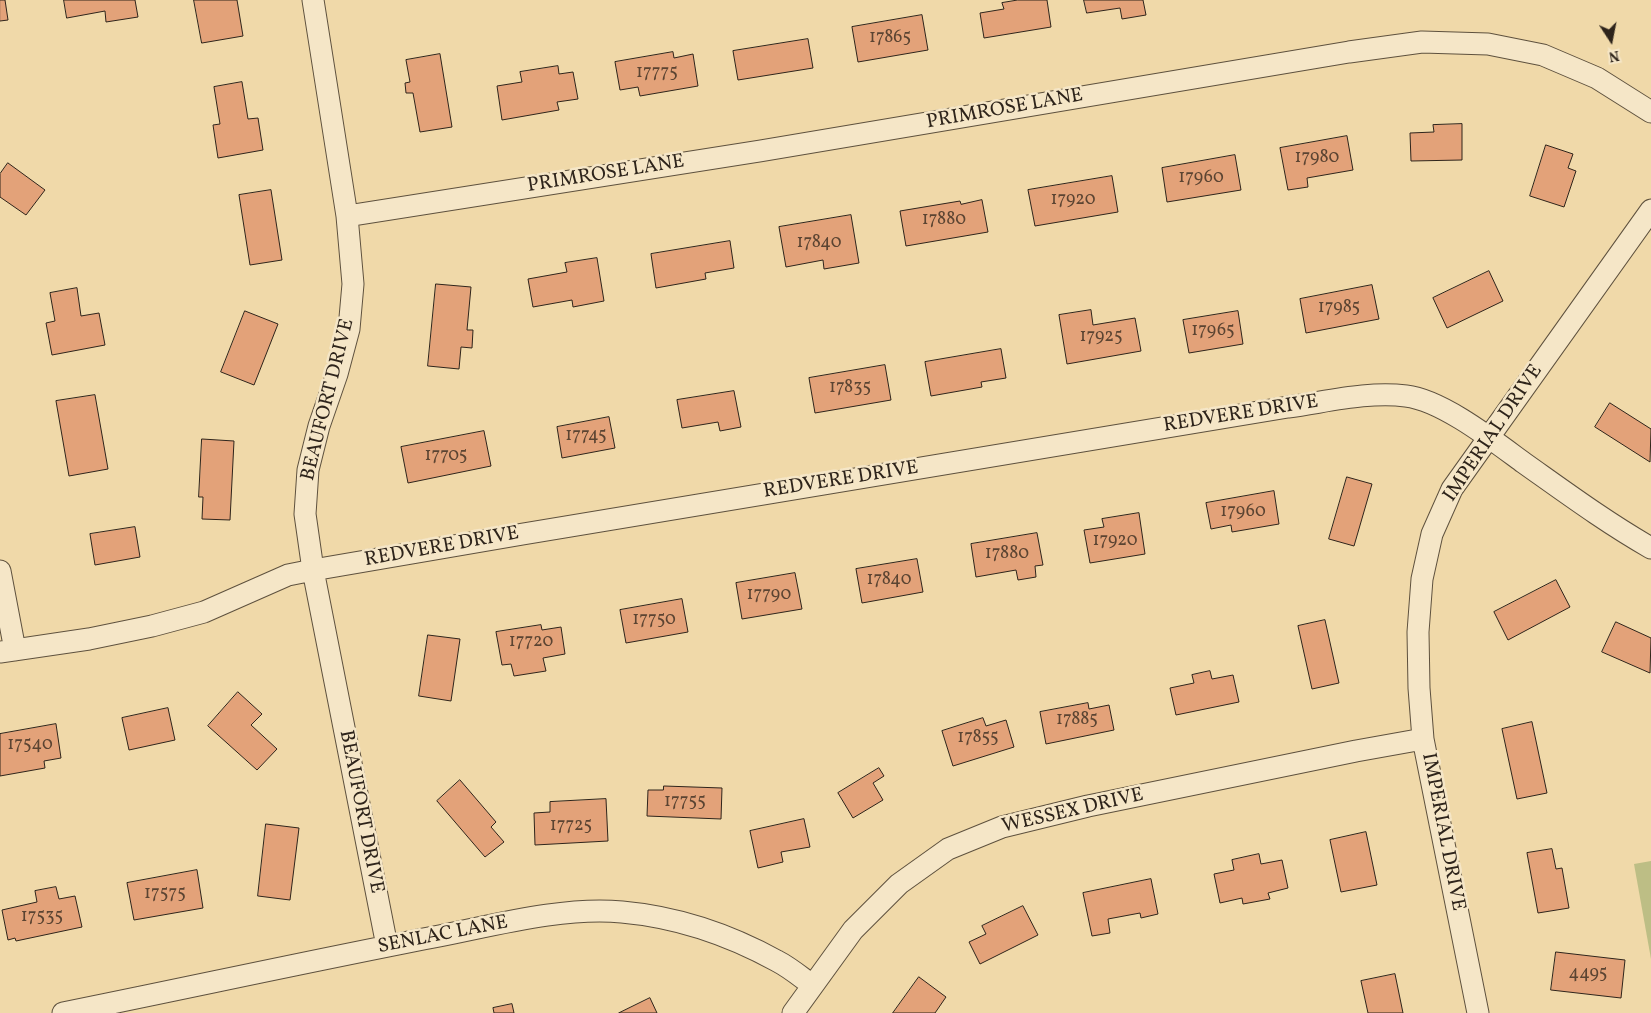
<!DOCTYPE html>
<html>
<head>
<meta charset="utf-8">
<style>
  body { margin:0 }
  #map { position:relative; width:1651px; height:1013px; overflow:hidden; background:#f0d9a9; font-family:Vollkorn,serif }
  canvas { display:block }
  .north { position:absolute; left:1586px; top:15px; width:50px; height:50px; -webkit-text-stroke:4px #f5e6c7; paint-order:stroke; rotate:169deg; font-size:14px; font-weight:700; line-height:20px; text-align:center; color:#2e241b }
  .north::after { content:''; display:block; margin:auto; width:18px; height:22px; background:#2e241b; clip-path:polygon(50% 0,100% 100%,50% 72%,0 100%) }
</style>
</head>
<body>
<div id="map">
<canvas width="1651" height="1013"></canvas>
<div class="north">N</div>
</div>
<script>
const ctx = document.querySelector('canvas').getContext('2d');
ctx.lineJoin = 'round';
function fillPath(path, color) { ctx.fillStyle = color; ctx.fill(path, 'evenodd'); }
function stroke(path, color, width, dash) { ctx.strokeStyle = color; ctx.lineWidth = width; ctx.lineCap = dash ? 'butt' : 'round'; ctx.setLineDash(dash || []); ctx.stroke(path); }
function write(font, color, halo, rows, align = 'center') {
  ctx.font = font + ' Vollkorn,serif'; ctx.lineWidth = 5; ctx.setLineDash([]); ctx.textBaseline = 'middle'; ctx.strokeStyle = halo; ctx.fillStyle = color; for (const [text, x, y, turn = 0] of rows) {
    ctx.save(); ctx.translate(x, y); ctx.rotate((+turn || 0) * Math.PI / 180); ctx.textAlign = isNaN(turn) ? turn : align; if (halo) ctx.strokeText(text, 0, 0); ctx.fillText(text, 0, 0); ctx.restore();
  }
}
fillPath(new Path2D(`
  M 1651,861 L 1651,959 L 1634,864 Z`), '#bdbe85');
const building = new Path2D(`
  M 0,0 L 5,0 L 8,20 L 0,21 Z
  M 64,0 L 135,0 L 138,17 L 106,22 L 105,11 L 67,18 Z
  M 194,0 L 237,0 L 243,36 L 202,43 Z
  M 1018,0 L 1047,0 L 1051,27 L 984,38 L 980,13 L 1004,9 L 1002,3 Z
  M 1084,0 L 1143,0 L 1146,15 L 1122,19 L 1120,8 L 1087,13 Z
  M 922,15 L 928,50 L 858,62 L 852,27 Z
  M 808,39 L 813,68 L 738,80 L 733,51 Z
  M 673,52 L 674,58 L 693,54 L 698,86 L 640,96 L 638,87 L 620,90 L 615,62 Z
  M 440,54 L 452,127 L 420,132 L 413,93 L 406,93 L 405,83 L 410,82 L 406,60 Z
  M 558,66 L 559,74 L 573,72 L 578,99 L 557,102 L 559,110 L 502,120 L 497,86 L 522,82 L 520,72 Z
  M 242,82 L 248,119 L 258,118 L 263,150 L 218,158 L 213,125 L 220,124 L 214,87 Z
  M 1462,124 L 1462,160 L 1411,161 L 1410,133 L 1434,132 L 1433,125 Z
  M 1347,136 L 1353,170 L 1307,178 L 1308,187 L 1288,190 L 1280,148 Z
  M 1546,145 L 1573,154 L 1568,168 L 1576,171 L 1564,207 L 1530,196 Z
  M 1235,155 L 1241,190 L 1167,202 L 1162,168 Z
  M 8,163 L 45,190 L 26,215 L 0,197 L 0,174 Z
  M 1112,176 L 1118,212 L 1035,226 L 1028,190 Z
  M 271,190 L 282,260 L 250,265 L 239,195 Z
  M 982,200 L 988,232 L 906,246 L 900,211 L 960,201 L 961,204 Z
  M 851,215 L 859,263 L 824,269 L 823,260 L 786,267 L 779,227 Z
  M 730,241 L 734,268 L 705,273 L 706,279 L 656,288 L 651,254 Z
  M 597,258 L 604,301 L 573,307 L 572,300 L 533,307 L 528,279 L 567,272 L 565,263 Z
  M 1489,271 L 1503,301 L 1447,328 L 1433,298 Z
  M 436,284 L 471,287 L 467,330 L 473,330 L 472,348 L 461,347 L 459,369 L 428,366 Z
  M 1372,285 L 1379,319 L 1306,333 L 1300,299 Z
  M 77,288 L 81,316 L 99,313 L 105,345 L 52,355 L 46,323 L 55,321 L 50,293 Z
  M 1091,310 L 1093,325 L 1135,318 L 1141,351 L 1067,364 L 1059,315 Z
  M 245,311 L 278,324 L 254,385 L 221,372 Z
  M 1238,311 L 1243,344 L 1189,353 L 1183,320 Z
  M 1001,349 L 1006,378 L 981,382 L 982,387 L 931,396 L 925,362 Z
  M 885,365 L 891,400 L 815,413 L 809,378 Z
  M 734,391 L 741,427 L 720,431 L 718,422 L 682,428 L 677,400 Z
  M 95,395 L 108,469 L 69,476 L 56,401 Z
  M 1610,403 L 1651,429 L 1650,462 L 1595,427 Z
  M 609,417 L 615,448 L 562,458 L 557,427 Z
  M 484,431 L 491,466 L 408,483 L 401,447 Z
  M 202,439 L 234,441 L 230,520 L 202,519 L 203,497 L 199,497 Z
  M 1347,477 L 1372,484 L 1354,546 L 1329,539 Z
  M 1274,491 L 1279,524 L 1232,532 L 1231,525 L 1211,529 L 1206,503 Z
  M 1139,513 L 1145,554 L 1090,563 L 1084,530 L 1104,527 L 1102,519 Z
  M 135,527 L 140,557 L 95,565 L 90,534 Z
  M 1037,533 L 1043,565 L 1035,566 L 1036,577 L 1018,580 L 1016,570 L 976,577 L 971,544 Z
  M 917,559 L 923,592 L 862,603 L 856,569 Z
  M 795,573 L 802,609 L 742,619 L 736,583 Z
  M 1556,580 L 1570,607 L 1508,640 L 1494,612 Z
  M 682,599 L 688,632 L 626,643 L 620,610 Z
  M 1325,620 L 1339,683 L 1312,689 L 1298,626 Z
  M 1616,622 L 1651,638 L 1650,673 L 1602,652 Z
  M 541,625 L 542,630 L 561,627 L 565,654 L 543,658 L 546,671 L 514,676 L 511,664 L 502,665 L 496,632 Z
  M 428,635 L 460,639 L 451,701 L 419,696 Z
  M 1210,671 L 1212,679 L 1233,675 L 1239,702 L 1176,715 L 1170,688 L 1194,683 L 1192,675 Z
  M 238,692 L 262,714 L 251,725 L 277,749 L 257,770 L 208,726 Z
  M 1088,703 L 1089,709 L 1109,705 L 1114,730 L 1046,744 L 1040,712 Z
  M 168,708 L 175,740 L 129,750 L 122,718 Z
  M 983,718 L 986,726 L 1006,720 L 1014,747 L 953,766 L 942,731 Z
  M 1532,722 L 1547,793 L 1517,799 L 1502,729 Z
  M 56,724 L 61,758 L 44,761 L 45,768 L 0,776 L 0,734 Z
  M 879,768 L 884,776 L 873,783 L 883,800 L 853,818 L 838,793 Z
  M 460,780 L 496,822 L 491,827 L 504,842 L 485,857 L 437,801 Z
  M 664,786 L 722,788 L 721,819 L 647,816 L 648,790 L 663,790 Z
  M 606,799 L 608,841 L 535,845 L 534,813 L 550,812 L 550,802 Z
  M 804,819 L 810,847 L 781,852 L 783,862 L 758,868 L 750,831 Z
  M 266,824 L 299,828 L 290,900 L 258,896 Z
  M 1366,832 L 1377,885 L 1341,892 L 1330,840 Z
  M 1552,849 L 1556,869 L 1562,868 L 1569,908 L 1538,913 L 1527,853 Z
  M 1259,854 L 1261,864 L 1282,860 L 1288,888 L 1268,893 L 1270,899 L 1243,904 L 1242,898 L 1220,903 L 1214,874 L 1234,870 L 1232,860 Z
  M 197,870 L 203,908 L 134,920 L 127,883 Z
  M 1151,879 L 1158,914 L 1141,918 L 1140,913 L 1108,919 L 1110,933 L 1092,936 L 1083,893 Z
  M 56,887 L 59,899 L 75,896 L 82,927 L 16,941 L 15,938 L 8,940 L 2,910 L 37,902 L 35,891 Z
  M 1023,906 L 1038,935 L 980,964 L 969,942 L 986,934 L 982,926 Z
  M 1556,952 L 1625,960 L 1621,998 L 1551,990 Z
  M 1395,974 L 1403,1013 L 1368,1013 L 1361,981 Z
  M 919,977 L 946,997 L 935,1013 L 893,1013 Z
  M 650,998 L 657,1013 L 619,1013 Z
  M 512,1004 L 514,1013 L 494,1013 L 493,1008 Z`);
fillPath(building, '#e3a279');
stroke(building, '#2e241b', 1);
const minor = new Path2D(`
  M 313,0 L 347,216 L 353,284 L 349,329 L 337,374 L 319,426 L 308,470 L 305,514 L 313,570 L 387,946
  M 347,216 L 760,151 L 1349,52 L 1422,42 L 1488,44 L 1543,55 L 1597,78 L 1651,112
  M 0,571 L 15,650
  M 0,652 L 89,639 L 152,626 L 204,612 L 288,575 L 313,570 L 523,534 L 1288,407 C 1326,402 1368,391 1406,396 C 1442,400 1494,441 1524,463 C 1565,492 1607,523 1651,548
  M 63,1013 C 187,988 310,961 434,937 C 491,926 564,906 622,912 C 678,917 728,934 777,961 C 789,967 801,977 812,985
  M 793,1013 L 853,930 L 899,884 L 948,849 L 1002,827 L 1088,806 L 1356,751 L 1423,739
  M 1478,1013 L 1423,739 L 1419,688 L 1418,632 L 1422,579 L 1432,534 L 1452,489 L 1651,210`);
stroke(minor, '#5e513e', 23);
stroke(minor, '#f5e6c7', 21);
write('18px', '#5b4432', null, [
  ["17865",890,39],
  ["17775",657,74],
  ["17980",1317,159],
  ["17960",1201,179],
  ["17920",1073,201],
  ["17880",944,221],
  ["17840",819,244],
  ["17985",1339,309],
  ["17965",1213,332],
  ["17925",1101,338],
  ["17835",850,389],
  ["17745",586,437],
  ["17705",446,457],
  ["17960",1243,513],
  ["17920",1115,542],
  ["17880",1007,555],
  ["17840",889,581],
  ["17790",769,596],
  ["17750",654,621],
  ["17720",531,643],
  ["17885",1077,721],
  ["17855",978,739],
  ["17540",30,746],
  ["17755",685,803],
  ["17725",571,827],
  ["17575",165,895],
  ["17535",42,918],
  ["4495",1588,975]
]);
write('20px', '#2e241b', '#f5e6c7', [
  ["PRIMROSE LANE",1005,110,-10],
  ["PRIMROSE LANE",606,175,-9],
  ["BEAUFORT DRIVE",329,400,-76],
  ["REDVERE DRIVE",1241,415,-9],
  ["IMPERIAL DRIVE",1494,434,-56],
  ["REDVERE DRIVE",841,481,-9],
  ["REDVERE DRIVE",442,548,-10],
  ["BEAUFORT DRIVE",360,812,79],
  ["WESSEX DRIVE",1073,812,-13],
  ["IMPERIAL DRIVE",1442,832,79],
  ["SENLAC LANE",443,936,-11]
]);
</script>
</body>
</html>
